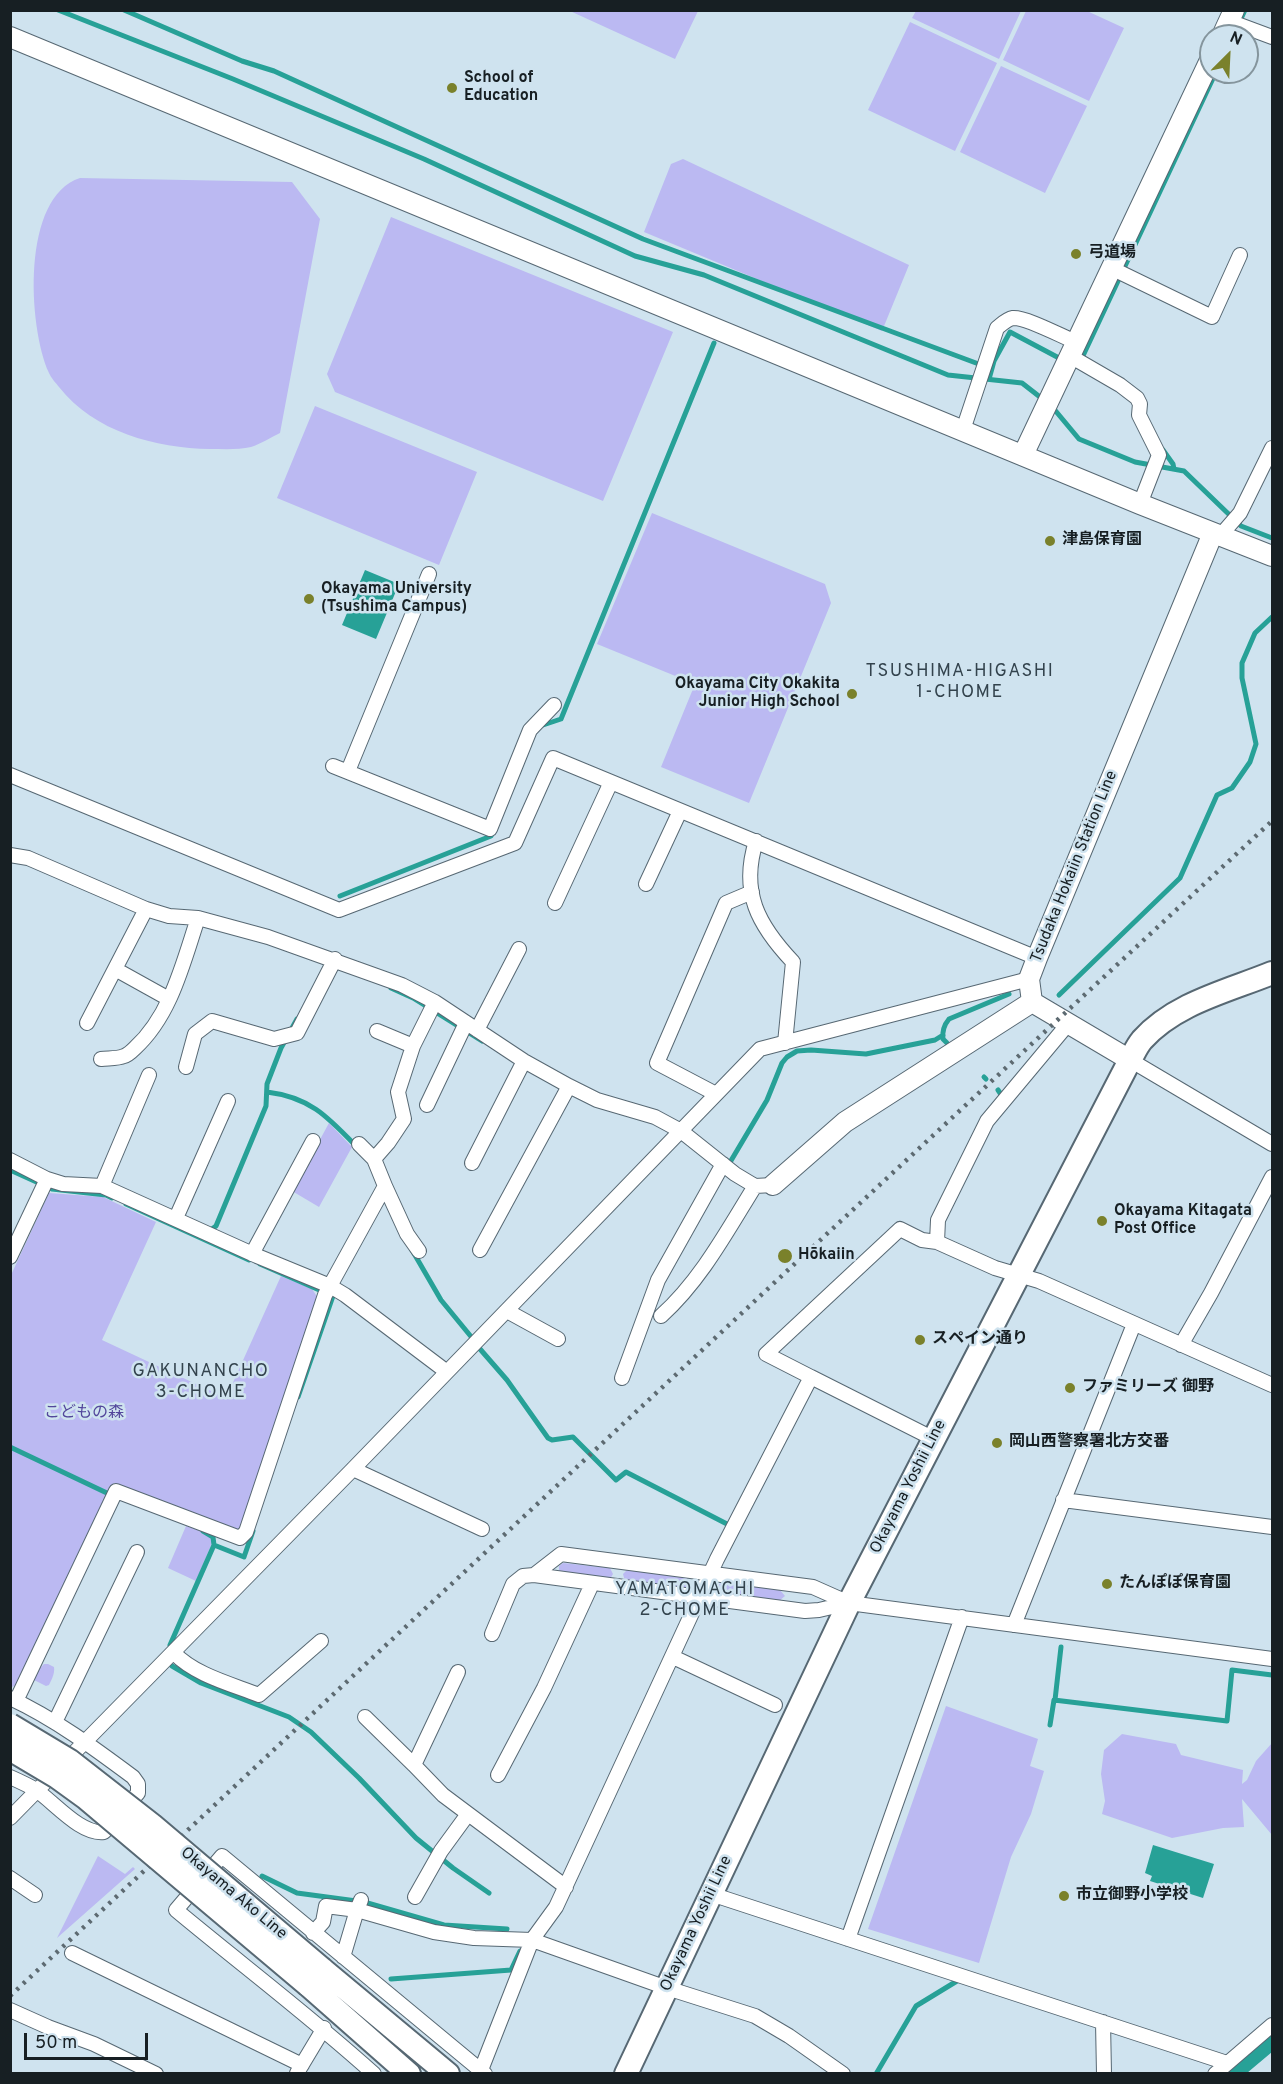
<!DOCTYPE html>
<html>
<head>
<meta charset="utf-8">
<style>
  body { margin:0 }
  #map { position:relative; width:1283px; height:2084px; overflow:hidden; background:#cfe3ef; font-family:Overpass,sans-serif }
  canvas { display:block }
  .frame { position:absolute; inset:0; border:12px solid #171f23; pointer-events:none }
  .north { position:absolute; left:1199px; top:24px; width:60px; height:60px; box-sizing:border-box; background:#cfe3ef; border:2px solid #85959d; border-radius:50%; rotate:24deg; font-size:16px; font-weight:700; line-height:24px; text-align:center; color:#171f23 }
  .north::after { content:''; display:block; margin:auto; width:21px; height:27px; background:#7a812b; clip-path:polygon(50% 0,100% 100%,50% 72%,0 100%) }
  .scale { position:absolute; left:24px; top:2033px; width:124px; height:27px; box-sizing:border-box; border:3px solid #171f23; border-top:0; padding-left:8px; font-size:18px; line-height:21px; white-space:nowrap; color:#171f23; -webkit-text-stroke:4px #cfe3ef; paint-order:stroke }
</style>
</head>
<body>
<div id="map">
<canvas width="1283" height="2084"></canvas>
<div class="frame"></div>
<div class="north">N</div>
<div class="scale">50 m</div>
</div>
<script>
const ctx = document.querySelector('canvas').getContext('2d');
ctx.lineJoin = 'round';
function fillPath(path, color) { ctx.fillStyle = color; ctx.fill(path, 'evenodd'); }
function stroke(path, color, width, dash) { ctx.strokeStyle = color; ctx.lineWidth = width; ctx.lineCap = dash ? 'butt' : 'round'; ctx.setLineDash(dash || []); ctx.stroke(path); }
function write(font, color, halo, rows, align = 'center') {
  ctx.font = font + ' Overpass,"Noto Sans JP",sans-serif'; ctx.lineWidth = 5; ctx.setLineDash([]); ctx.textBaseline = 'middle'; ctx.strokeStyle = halo; ctx.fillStyle = color; for (const [text, x, y, turn = 0] of rows) {
    ctx.save(); ctx.translate(x, y); ctx.rotate((+turn || 0) * Math.PI / 180); ctx.textAlign = isNaN(turn) ? turn : align; if (halo) ctx.strokeText(text, 0, 0); ctx.fillText(text, 0, 0); ctx.restore();
  }
}
fillPath(new Path2D(`
  M 570,11 L 698,11 L 675,59 Z
  M 916,11 L 916,10 L 1021,11 L 999,59 L 912,18 Z
  M 1026,11 L 1087,11 L 1124,28 L 1089,101 L 1003,60 Z
  M 910,22 L 997,63 L 955,151 L 868,110 Z
  M 1001,66 L 1087,106 L 1045,193 L 960,152 Z
  M 683,159 L 909,265 L 882,331 L 644,232 L 671,164 Z
  M 80,178 L 292,182 L 320,219 L 280,433 C 271,437 261,444 251,447 C 239,450 223,449 210,449 C 156,448 94,432 59,387 C 56,383 51,378 49,373 C 28,326 21,197 80,178 Z
  M 391,217 L 673,332 L 603,501 L 335,392 L 327,374 Z
  M 315,406 L 477,472 L 439,565 L 277,498 Z
  M 652,513 L 825,584 L 831,603 L 749,803 L 661,767 L 695,684 L 597,644 Z
  M 329,1123 L 352,1147 L 319,1207 L 292,1191 Z
  M 49,1193 L 103,1197 L 156,1222 L 102,1340 L 226,1398 L 281,1276 L 312,1289 L 318,1298 L 242,1527 L 236,1530 L 114,1483 L 19,1684 L 12,1687 L 11,1686 L 11,1275 Z
  M 186,1526 L 206,1533 L 212,1538 L 212,1543 L 196,1581 L 168,1568 Z
  M 563,1563 L 610,1568 L 613,1574 L 610,1579 L 562,1574 L 559,1572 L 559,1566 Z
  M 627,1570 L 686,1577 L 691,1583 L 689,1587 L 685,1588 L 625,1581 L 623,1574 Z
  M 724,1582 L 780,1590 L 785,1596 L 779,1601 L 723,1593 L 717,1589 L 717,1585 Z
  M 44,1664 L 48,1664 L 54,1667 C 55,1673 52,1679 49,1685 L 46,1686 L 34,1680 L 33,1675 Z
  M 946,1706 L 1038,1739 L 1030,1766 L 1044,1771 L 1031,1814 L 1011,1857 L 979,1963 L 868,1929 Z
  M 1122,1734 L 1176,1744 L 1181,1755 L 1243,1770 L 1242,1784 L 1247,1780 L 1256,1761 L 1272,1743 L 1272,1835 L 1242,1799 L 1244,1827 L 1223,1828 L 1172,1838 L 1102,1814 L 1105,1801 L 1101,1774 L 1104,1750 Z
  M 98,1856 L 125,1874 L 133,1867 L 135,1869 L 57,1938 Z`), '#bbb9f2');
fillPath(new Path2D(`
  M 365,570 L 399,584 L 376,639 L 342,625 Z
  M 1153,1845 L 1214,1864 L 1203,1898 L 1150,1881 L 1152,1876 L 1145,1873 Z
  M 1272,2031 L 1272,2052 L 1247,2073 L 1222,2074 Z`), '#27a197');
stroke(new Path2D(`
  M 58,10 L 233,79 L 424,159 L 635,256 L 704,275 L 948,375 L 1022,383 L 1040,397
  M 124,10 L 242,61 L 274,71 L 643,239 L 976,363
  M 1233,36 L 1245,10
  M 1081,360 L 1216,72
  M 989,379 L 994,361 L 1010,332 L 1059,358
  M 1054,409 L 1079,439 L 1135,462 L 1184,471 L 1241,526 L 1272,538
  M 1163,450 L 1173,464 L 1174,469
  M 540,726 L 561,719 L 714,343
  M 340,896 L 491,836 L 494,829
  M 391,988 L 413,998 L 482,1041
  M 1059,995 L 1180,878 L 1217,795 L 1232,788 L 1250,762 L 1256,744 L 1242,678 L 1242,663 L 1255,633 L 1272,617
  M 947,1043 L 943,1039 C 942,1031 944,1025 949,1019 L 1009,994
  M 984,1077 L 986,1079
  M 998,1090 L 1000,1093
  M 267,1092 C 309,1097 327,1116 355,1145
  M 729,1164 L 767,1100 L 782,1063 L 787,1057 L 797,1051 L 811,1050 L 866,1054 L 935,1040 L 943,1035
  M 10,1170 L 52,1189 L 106,1195 L 112,1198
  M 126,1204 L 249,1260
  M 212,1229 L 216,1226 L 266,1106 L 267,1084 L 281,1048 L 297,1019
  M 412,1250 L 441,1300 L 473,1339
  M 260,1264 L 333,1296 L 298,1397
  M 480,1349 L 507,1380 L 548,1438 L 552,1440 L 573,1437 L 616,1480 L 626,1472 L 727,1524
  M 10,1447 L 109,1494
  M 203,1531 L 213,1537 L 214,1545
  M 170,1645 L 214,1545 L 244,1557 L 253,1531
  M 172,1666 L 201,1683 L 289,1717 L 311,1732 L 359,1778 L 416,1838 L 453,1868 L 489,1893
  M 1055,1700 L 1061,1647
  M 1050,1725 L 1054,1700 L 1227,1721 L 1232,1670 L 1272,1675
  M 262,1876 L 297,1893 L 364,1902 L 444,1925 L 507,1929
  M 391,1979 L 511,1970 L 520,1951
  M 876,2074 L 916,2006 L 957,1981`), '#27a197', 5);
const street = new Path2D(`
  M 1229,21 L 1272,37
  M 1111,268 L 1212,317 L 1240,255
  M 1070,356 L 1120,385 L 1137,398 L 1140,404 L 1139,415 L 1159,455 L 1140,504
  M 963,430 L 997,328 C 1002,324 1007,319 1013,318 C 1026,317 1063,337 1076,342
  M 1220,536 L 1240,513 L 1272,448
  M 333,766 L 490,829 L 530,730 L 554,705
  M 348,771 L 429,574
  M 10,775 L 339,910 L 515,843 L 553,758 L 1037,958
  M 756,841 C 740,892 758,925 793,962 L 785,1043
  M 10,855 L 28,858 L 146,909 L 169,916 L 198,918 L 268,937 L 402,985 L 435,1002 L 524,1061 L 569,1086 L 597,1100 L 655,1117 L 681,1131 L 735,1174 L 755,1186 L 773,1185
  M 646,884 L 680,811
  M 555,903 L 611,782
  M 115,969 L 169,999
  M 87,1023 L 146,909
  M 477,1030 L 519,949
  M 377,1031 L 413,1046
  M 101,1059 C 108,1058 117,1059 124,1056 C 128,1055 132,1051 135,1048 C 171,1015 183,963 198,918
  M 1130,1060 L 1272,1144
  M 186,1067 L 195,1034 L 212,1021 L 274,1039 L 297,1033 L 335,959
  M 716,1094 L 657,1063 L 726,903 L 752,892
  M 427,1105 L 466,1023
  M 359,1144 L 374,1159
  M 10,1160 L 47,1179 L 63,1184 L 102,1186 L 257,1256 L 330,1286 L 345,1295 L 447,1372
  M 472,1163 L 524,1061
  M 102,1186 L 149,1075
  M 385,1186 L 407,1234 L 419,1251
  M 176,1218 L 228,1101
  M 937,1242 L 938,1220 L 987,1121 L 1068,1024
  M 480,1250 L 569,1086
  M 252,1254 L 313,1141
  M 10,1257 L 47,1179
  M 507,1311 L 558,1339
  M 661,1316 C 701,1280 727,1231 755,1186
  M 1181,1345 L 1211,1293 L 1272,1177
  M 811,1377 L 766,1354 L 900,1229 L 922,1240 L 937,1242 L 995,1268 L 1039,1281 L 1272,1385
  M 622,1378 L 658,1280 L 723,1164
  M 353,1469 L 482,1529
  M 1063,1500 L 1272,1527
  M 849,1603 L 819,1610 L 805,1611 L 534,1575 L 561,1554 L 813,1587 L 849,1603 L 1272,1659
  M 1014,1625 L 1134,1324
  M 492,1634 L 513,1584 L 523,1576 L 534,1575
  M 174,1653 C 195,1675 231,1684 259,1695 L 321,1641
  M 673,1657 L 775,1705
  M 458,1672 L 414,1765 L 443,1795 L 566,1887
  M 10,1698 C 55,1719 94,1748 133,1777 L 138,1784 L 138,1793 L 104,1832 C 81,1835 55,1803 36,1790 C 28,1785 19,1781 10,1777
  M 16,1701 L 116,1491 L 240,1538 L 246,1532 L 325,1295 L 385,1186 L 374,1159 L 388,1143 L 404,1119 L 398,1092 L 413,1046 L 435,1002
  M 365,1717 L 414,1765
  M 55,1722 L 137,1552
  M 498,1775 L 544,1688 L 592,1584
  M 10,1818 L 353,1469 L 760,1049 L 1029,979
  M 10,1878 L 35,1895
  M 711,1894 L 1227,2063
  M 415,1897 L 441,1851 L 468,1814
  M 313,1933 L 323,1922 L 326,1906 L 357,1910 L 361,1900
  M 848,1939 L 962,1617
  M 72,1953 L 302,2065
  M 343,1957 L 357,1910 L 434,1932 L 474,1938 L 532,1940 L 667,1988 L 755,2016 L 789,2036 L 843,2074
  M 10,2010 L 48,2027 L 94,2044 L 156,2074
  M 1103,2022 L 1104,2074
  M 481,2070 L 532,1940 L 556,1907 L 717,1559 L 811,1377 L 934,1439
  M 297,2073 L 324,2028
  M 374,2074 C 310,2016 242,1965 176,1910 L 222,1856 L 485,2074
  M 1215,2074 L 1272,2025`);
const secondary = new Path2D(`
  M 1222,36 L 1234,10
  M 10,37 L 1140,504 L 1272,556
  M 1023,455 L 1211,58
  M 1032,1002 L 1029,979 L 1037,958 L 1213,533
  M 1032,1002 L 1130,1060
  M 773,1185 L 845,1122 L 1032,1002`);
const primary = new Path2D(`
  M 322,1969 L 448,2074
  M 308,1985 L 409,2074
  M 626,2074 L 849,1603 L 1130,1060 C 1134,1053 1137,1046 1142,1040 C 1175,1003 1228,991 1272,973`);
stroke(street, '#576873', 16);
stroke(secondary, '#576873', 22);
stroke(primary, '#576873', 26);
stroke(street, '#fff', 14);
stroke(secondary, '#fff', 20);
stroke(primary, '#fff', 22);
stroke(new Path2D(`
  M 10,1996 L 788,1270 L 1272,821`), '#5d6a71', 4.5, [3, 6]);
const primaryBridge = new Path2D(`
  M 10,1725 L 70,1761 L 152,1825 L 322,1969
  M 10,1749 L 57,1777 L 86,1798 L 308,1985`);
stroke(primaryBridge, '#576873', 26, []);
stroke(primaryBridge, '#fff', 22);
for (const [x, y, r, color] of [
  [452,88,6,"#7a812b"],
  [1076,254,6,"#7a812b"],
  [1050,541,6,"#7a812b"],
  [309,599,6,"#7a812b"],
  [852,694,6,"#7a812b"],
  [1102,1221,6,"#7a812b"],
  [785,1256,8,"#7a812b"],
  [920,1340,6,"#7a812b"],
  [1070,1388,6,"#7a812b"],
  [997,1443,6,"#7a812b"],
  [1107,1584,6,"#7a812b"],
  [1064,1896,6,"#7a812b"]
]) { const dot = new Path2D(); dot.arc(x, y, r, 0, 2 * Math.PI); ctx.fillStyle = color; ctx.fill(dot); stroke(dot, '#cfe3ef', 2); }
write('bold 16px', '#171f23', '#cfe3ef', [
  ["School of",464,79],
  ["Education",464,97],
  ["弓道場",1088,254],
  ["津島保育園",1062,541],
  ["Okayama University",321,590],
  ["(Tsushima Campus)",321,608],
  ["Okayama City Okakita",840,685,"right"],
  ["Junior High School",840,703,"right"],
  ["Okayama Kitagata",1114,1212],
  ["Post Office",1114,1230],
  ["Hōkaiin",798,1256],
  ["スペイン通り",932,1340],
  ["ファミリーズ 御野",1082,1388],
  ["岡山西警察署北方交番",1009,1443],
  ["たんぽぽ保育園",1119,1584],
  ["市立御野小学校",1076,1896]
], 'left');
write('16px', '#171f23', '#cfe3ef', [
  ["Tsudaka Hokaiin Station Line",1075,867,-68],
  ["Okayama Yoshii Line",909,1487,-63],
  ["Okayama Ako Line",233,1894,40],
  ["Okayama Yoshii Line",697,1924,-65]
]);
write('16px', '#52469b', '#cfe3ef', [
  ["こどもの森",84,1414]
]);
ctx.letterSpacing = '1.5px';
write('18px', '#33434d', '#cfe3ef', [
  ["TSUSHIMA-HIGASHI",960,672],
  ["1-CHOME",960,693],
  ["GAKUNANCHO",201,1372],
  ["3-CHOME",201,1393],
  ["YAMATOMACHI",685,1590],
  ["2-CHOME",685,1611]
]);
ctx.letterSpacing = '0px';
</script>
</body>
</html>
